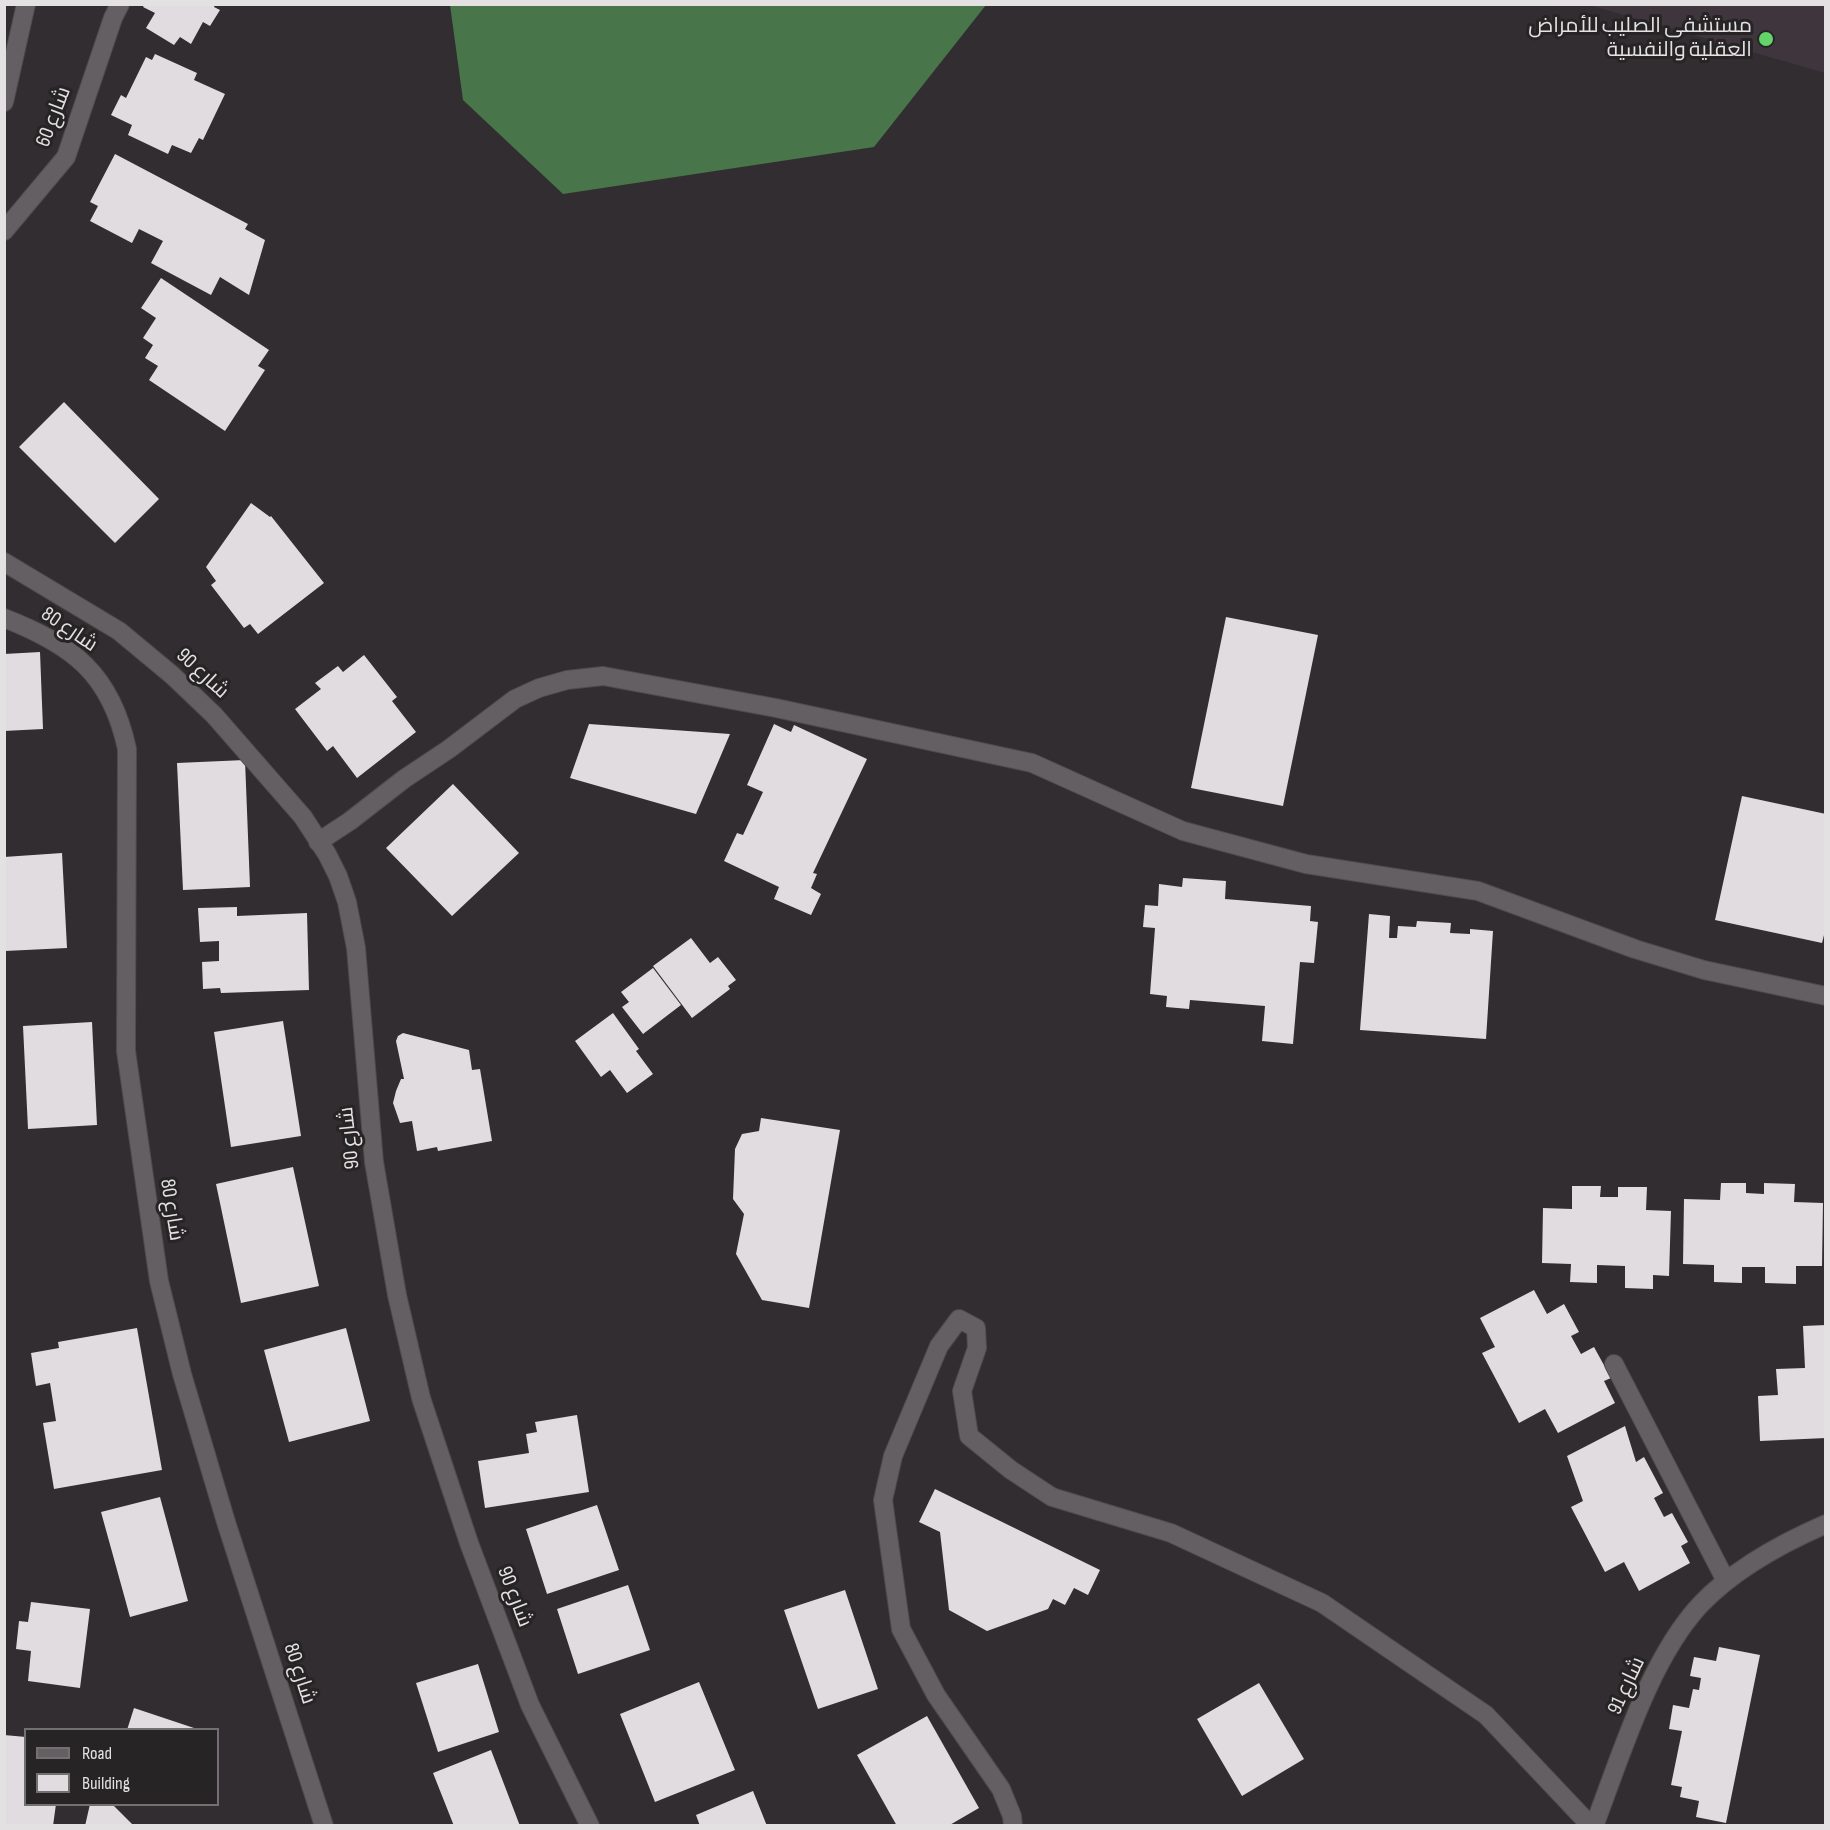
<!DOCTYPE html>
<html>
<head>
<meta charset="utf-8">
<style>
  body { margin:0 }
  #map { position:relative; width:1830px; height:1830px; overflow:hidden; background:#312d30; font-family:"Sofia Sans Condensed",sans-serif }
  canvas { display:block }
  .frame { position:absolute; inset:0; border:6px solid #e4e1e3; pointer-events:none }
  .legend { position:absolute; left:24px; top:1728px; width:195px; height:78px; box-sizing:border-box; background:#272426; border:2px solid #737072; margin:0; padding:8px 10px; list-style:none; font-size:18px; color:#e4e1e3 }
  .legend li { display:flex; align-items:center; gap:12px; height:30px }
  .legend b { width:30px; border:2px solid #737072 }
</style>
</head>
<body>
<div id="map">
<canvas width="1830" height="1830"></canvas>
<div class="frame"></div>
<ul class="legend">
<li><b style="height:8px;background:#635f62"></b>Road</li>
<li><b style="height:16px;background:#e1dce0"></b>Building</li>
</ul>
</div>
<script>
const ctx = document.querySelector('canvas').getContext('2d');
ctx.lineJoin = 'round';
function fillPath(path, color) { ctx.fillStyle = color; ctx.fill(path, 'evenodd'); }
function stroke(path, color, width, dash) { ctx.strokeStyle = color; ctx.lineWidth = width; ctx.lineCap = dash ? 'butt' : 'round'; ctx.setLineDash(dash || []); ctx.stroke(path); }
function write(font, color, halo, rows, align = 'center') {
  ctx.font = font + ' "Sofia Sans Condensed",Cairo,sans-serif'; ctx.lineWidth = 6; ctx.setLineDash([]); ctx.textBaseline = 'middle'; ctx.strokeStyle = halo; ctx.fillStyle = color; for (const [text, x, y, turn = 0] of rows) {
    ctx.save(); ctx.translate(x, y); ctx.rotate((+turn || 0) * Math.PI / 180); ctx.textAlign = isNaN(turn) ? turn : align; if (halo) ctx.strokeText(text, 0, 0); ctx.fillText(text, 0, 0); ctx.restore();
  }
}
fillPath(new Path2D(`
  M 1589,5 L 1825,5 L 1825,73 Z`), '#3e363c');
fillPath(new Path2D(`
  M 450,5 L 450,4 L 986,5 L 874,147 L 563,194 L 463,100 Z`), '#487549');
fillPath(new Path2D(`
  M 145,4 L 215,4 L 214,7 L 220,10 L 210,26 L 203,22 L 191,44 L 180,37 L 174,45 L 146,28 L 155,13 L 143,7 Z
  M 155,54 L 197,73 L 194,80 L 225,94 L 203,140 L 199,138 L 191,153 L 172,145 L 168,154 L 128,135 L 132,125 L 111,115 L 121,95 L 126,98 L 146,57 L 152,60 Z
  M 115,154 L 248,224 L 245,229 L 265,240 L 249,295 L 220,277 L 211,295 L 151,263 L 163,241 L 139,229 L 132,243 L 90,221 L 98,206 L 90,202 Z
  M 161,278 L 269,350 L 258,366 L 265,370 L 225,431 L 149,380 L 158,366 L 145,358 L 153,345 L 143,338 L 156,318 L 141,308 Z
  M 64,402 L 159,499 L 115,543 L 19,447 Z
  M 251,503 L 270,517 L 271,516 L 324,583 L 258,634 L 250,624 L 244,628 L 211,585 L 216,581 L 206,567 Z
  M 1226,617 L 1318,635 L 1283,806 L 1191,788 Z
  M 40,652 L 43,729 L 4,731 L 4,654 Z
  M 364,655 L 397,697 L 392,701 L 416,732 L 357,778 L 333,746 L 327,751 L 295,709 L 321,689 L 315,683 L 338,666 L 343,672 Z
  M 589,724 L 730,734 L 696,814 L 570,778 Z
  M 774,724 L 791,732 L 794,725 L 867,759 L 813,873 L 817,874 L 811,888 L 821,894 L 811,915 L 774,899 L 779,887 L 724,861 L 737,833 L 743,835 L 763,792 L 747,785 Z
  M 245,760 L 250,887 L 183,890 L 177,763 Z
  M 453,784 L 519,853 L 452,916 L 386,848 Z
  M 1742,796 L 1826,814 L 1826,927 L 1822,943 L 1715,920 Z
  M 62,853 L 67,948 L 5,951 L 4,857 Z
  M 1183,878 L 1226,881 L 1225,899 L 1311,906 L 1310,921 L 1318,922 L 1314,963 L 1300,962 L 1293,1044 L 1262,1041 L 1265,1006 L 1190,1000 L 1189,1009 L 1166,1007 L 1167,996 L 1150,994 L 1155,928 L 1143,927 L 1145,905 L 1158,906 L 1159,884 L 1182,887 Z
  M 237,907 L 237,916 L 307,913 L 309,990 L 221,993 L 220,988 L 203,989 L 202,962 L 219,961 L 219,941 L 200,942 L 198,908 Z
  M 1369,914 L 1390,916 L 1389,938 L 1397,938 L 1398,926 L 1416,927 L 1417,921 L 1451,923 L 1450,933 L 1470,934 L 1470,929 L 1493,931 L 1486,1039 L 1360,1030 Z
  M 691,938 L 710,963 L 718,957 L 736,980 L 728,986 L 730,989 L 692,1018 L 653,966 Z
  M 653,968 L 681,1005 L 643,1034 L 622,1007 L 629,1002 L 621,992 Z
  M 613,1013 L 639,1049 L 636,1051 L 653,1074 L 627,1093 L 610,1070 L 601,1077 L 575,1041 Z
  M 283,1021 L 301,1136 L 231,1147 L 214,1032 Z
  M 92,1022 L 97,1125 L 28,1129 L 23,1026 Z
  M 403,1033 L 469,1050 L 472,1070 L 480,1069 L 492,1141 L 438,1151 L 437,1147 L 417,1151 L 412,1121 L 400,1123 L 393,1103 L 396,1091 L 401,1079 L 404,1079 L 396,1041 L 398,1036 Z
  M 761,1118 L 840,1130 L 809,1308 L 762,1300 L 736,1254 L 744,1214 L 733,1199 L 735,1149 L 742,1134 L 759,1131 Z
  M 293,1167 L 319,1286 L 241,1303 L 216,1184 Z
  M 1721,1183 L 1746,1183 L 1746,1193 L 1764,1194 L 1764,1183 L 1795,1184 L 1794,1202 L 1823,1203 L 1822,1266 L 1796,1266 L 1796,1284 L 1765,1283 L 1765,1267 L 1742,1267 L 1742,1283 L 1714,1282 L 1714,1265 L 1683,1264 L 1684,1199 L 1720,1200 Z
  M 1572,1186 L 1601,1186 L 1600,1197 L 1618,1197 L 1618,1187 L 1647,1187 L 1646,1210 L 1671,1211 L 1669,1276 L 1653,1275 L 1653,1289 L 1625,1288 L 1625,1266 L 1597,1265 L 1597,1283 L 1570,1282 L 1571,1264 L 1542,1263 L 1543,1208 L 1572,1209 Z
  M 1534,1290 L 1547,1314 L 1564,1304 L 1579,1332 L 1571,1336 L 1581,1354 L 1594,1347 L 1611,1378 L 1604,1381 L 1615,1403 L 1558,1433 L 1545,1409 L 1519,1423 L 1482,1353 L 1495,1347 L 1480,1318 Z
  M 1826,1325 L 1826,1438 L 1760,1441 L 1758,1396 L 1778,1395 L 1776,1369 L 1805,1368 L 1803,1326 Z
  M 137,1328 L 162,1470 L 54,1489 L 43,1423 L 56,1421 L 50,1383 L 36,1386 L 31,1353 L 59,1348 L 58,1342 Z
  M 346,1328 L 370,1421 L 289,1442 L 264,1350 Z
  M 577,1415 L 589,1492 L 485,1508 L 478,1461 L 529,1453 L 526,1434 L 537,1432 L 535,1422 Z
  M 1625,1426 L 1636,1462 L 1644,1457 L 1663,1493 L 1654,1498 L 1664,1517 L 1672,1513 L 1688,1542 L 1681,1546 L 1690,1563 L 1639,1591 L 1624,1562 L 1605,1572 L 1571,1507 L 1583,1501 L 1567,1456 Z
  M 935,1489 L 1100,1570 L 1088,1595 L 1074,1588 L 1065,1605 L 1053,1599 L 1048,1609 L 987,1631 L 949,1610 L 940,1532 L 919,1522 Z
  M 160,1497 L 188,1601 L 130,1617 L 101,1512 Z
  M 597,1505 L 619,1570 L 547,1594 L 526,1529 Z
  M 628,1585 L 650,1650 L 578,1674 L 557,1609 Z
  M 845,1590 L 878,1689 L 818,1709 L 784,1610 Z
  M 31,1602 L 90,1609 L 80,1688 L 28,1681 L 31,1651 L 16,1649 L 19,1621 L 28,1622 Z
  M 1719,1647 L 1760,1655 L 1726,1823 L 1696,1817 L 1699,1801 L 1680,1797 L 1682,1787 L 1671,1785 L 1682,1731 L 1669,1729 L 1673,1705 L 1689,1708 L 1693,1689 L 1699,1690 L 1701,1678 L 1690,1676 L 1694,1657 L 1716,1661 Z
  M 478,1664 L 499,1732 L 438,1752 L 416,1683 Z
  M 699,1682 L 735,1770 L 655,1802 L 620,1714 Z
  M 1259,1683 L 1304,1759 L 1242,1796 L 1197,1719 Z
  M 134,1708 L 197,1729 L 197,1730 L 127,1730 Z
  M 927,1716 L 979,1808 L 948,1826 L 897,1826 L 857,1755 Z
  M 4,1735 L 26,1737 L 26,1804 L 56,1804 L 53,1826 L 4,1826 Z
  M 491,1750 L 520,1826 L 454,1826 L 433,1773 Z
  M 753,1791 L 767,1826 L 700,1826 L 696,1815 Z
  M 90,1804 L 112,1804 L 134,1826 L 85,1826 Z`), '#e1dce0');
const minor = new Path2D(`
  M 4,102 L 26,4
  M 4,231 L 66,157 L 113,18 L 120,4
  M 4,562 L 119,631 L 172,675 L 214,715 L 303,817 L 327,854 L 338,876 L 347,902 L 356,948 L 374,1162 L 397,1295 L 421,1398 L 469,1543 L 530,1705 L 590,1826
  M 4,618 C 73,645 111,674 127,749 L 126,1051 L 159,1281 L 182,1374 L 226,1522 L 324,1826
  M 318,842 L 350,821 L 404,779 L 449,749 L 515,699 L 539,688 L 567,680 L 603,676 L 776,708 L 1032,763 L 1183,831 L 1306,864 L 1478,891 L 1635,949 L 1704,970 L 1826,996
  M 1614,1364 L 1726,1581
  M 1013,1826 L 1012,1816 L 1001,1789 L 936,1695 L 901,1629 L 883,1500 L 893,1456 L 939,1346 L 959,1319 L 976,1328 L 977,1348 L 962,1391 L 969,1436 L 1011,1470 L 1052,1497 L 1171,1533 L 1322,1603 L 1486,1715 L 1591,1826
  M 1594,1826 C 1621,1756 1649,1660 1700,1605 C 1734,1569 1780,1544 1826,1524`);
stroke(minor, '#4e4b4d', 20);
stroke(minor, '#635f62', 18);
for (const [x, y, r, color] of [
  [1766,39,8,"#62d469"]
]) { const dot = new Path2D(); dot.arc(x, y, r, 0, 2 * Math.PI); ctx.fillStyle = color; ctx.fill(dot); stroke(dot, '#272426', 2); }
write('21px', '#e4e1e3', '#272426', [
  ["مستشفى الصليب للأمراض",1752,27],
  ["العقلية والنفسية",1752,51]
], 'right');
write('21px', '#e4e1e3', '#272426', [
  ["شارع 60",54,117,-69],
  ["شارع 80",69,630,34],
  ["شارع 90",202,674,43],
  ["شارع 90",350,1138,-96],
  ["شارع 80",171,1210,81],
  ["شارع 90",514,1597,69],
  ["شارع 80",299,1674,72],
  ["شارع 91",1627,1686,-65]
]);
</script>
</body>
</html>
